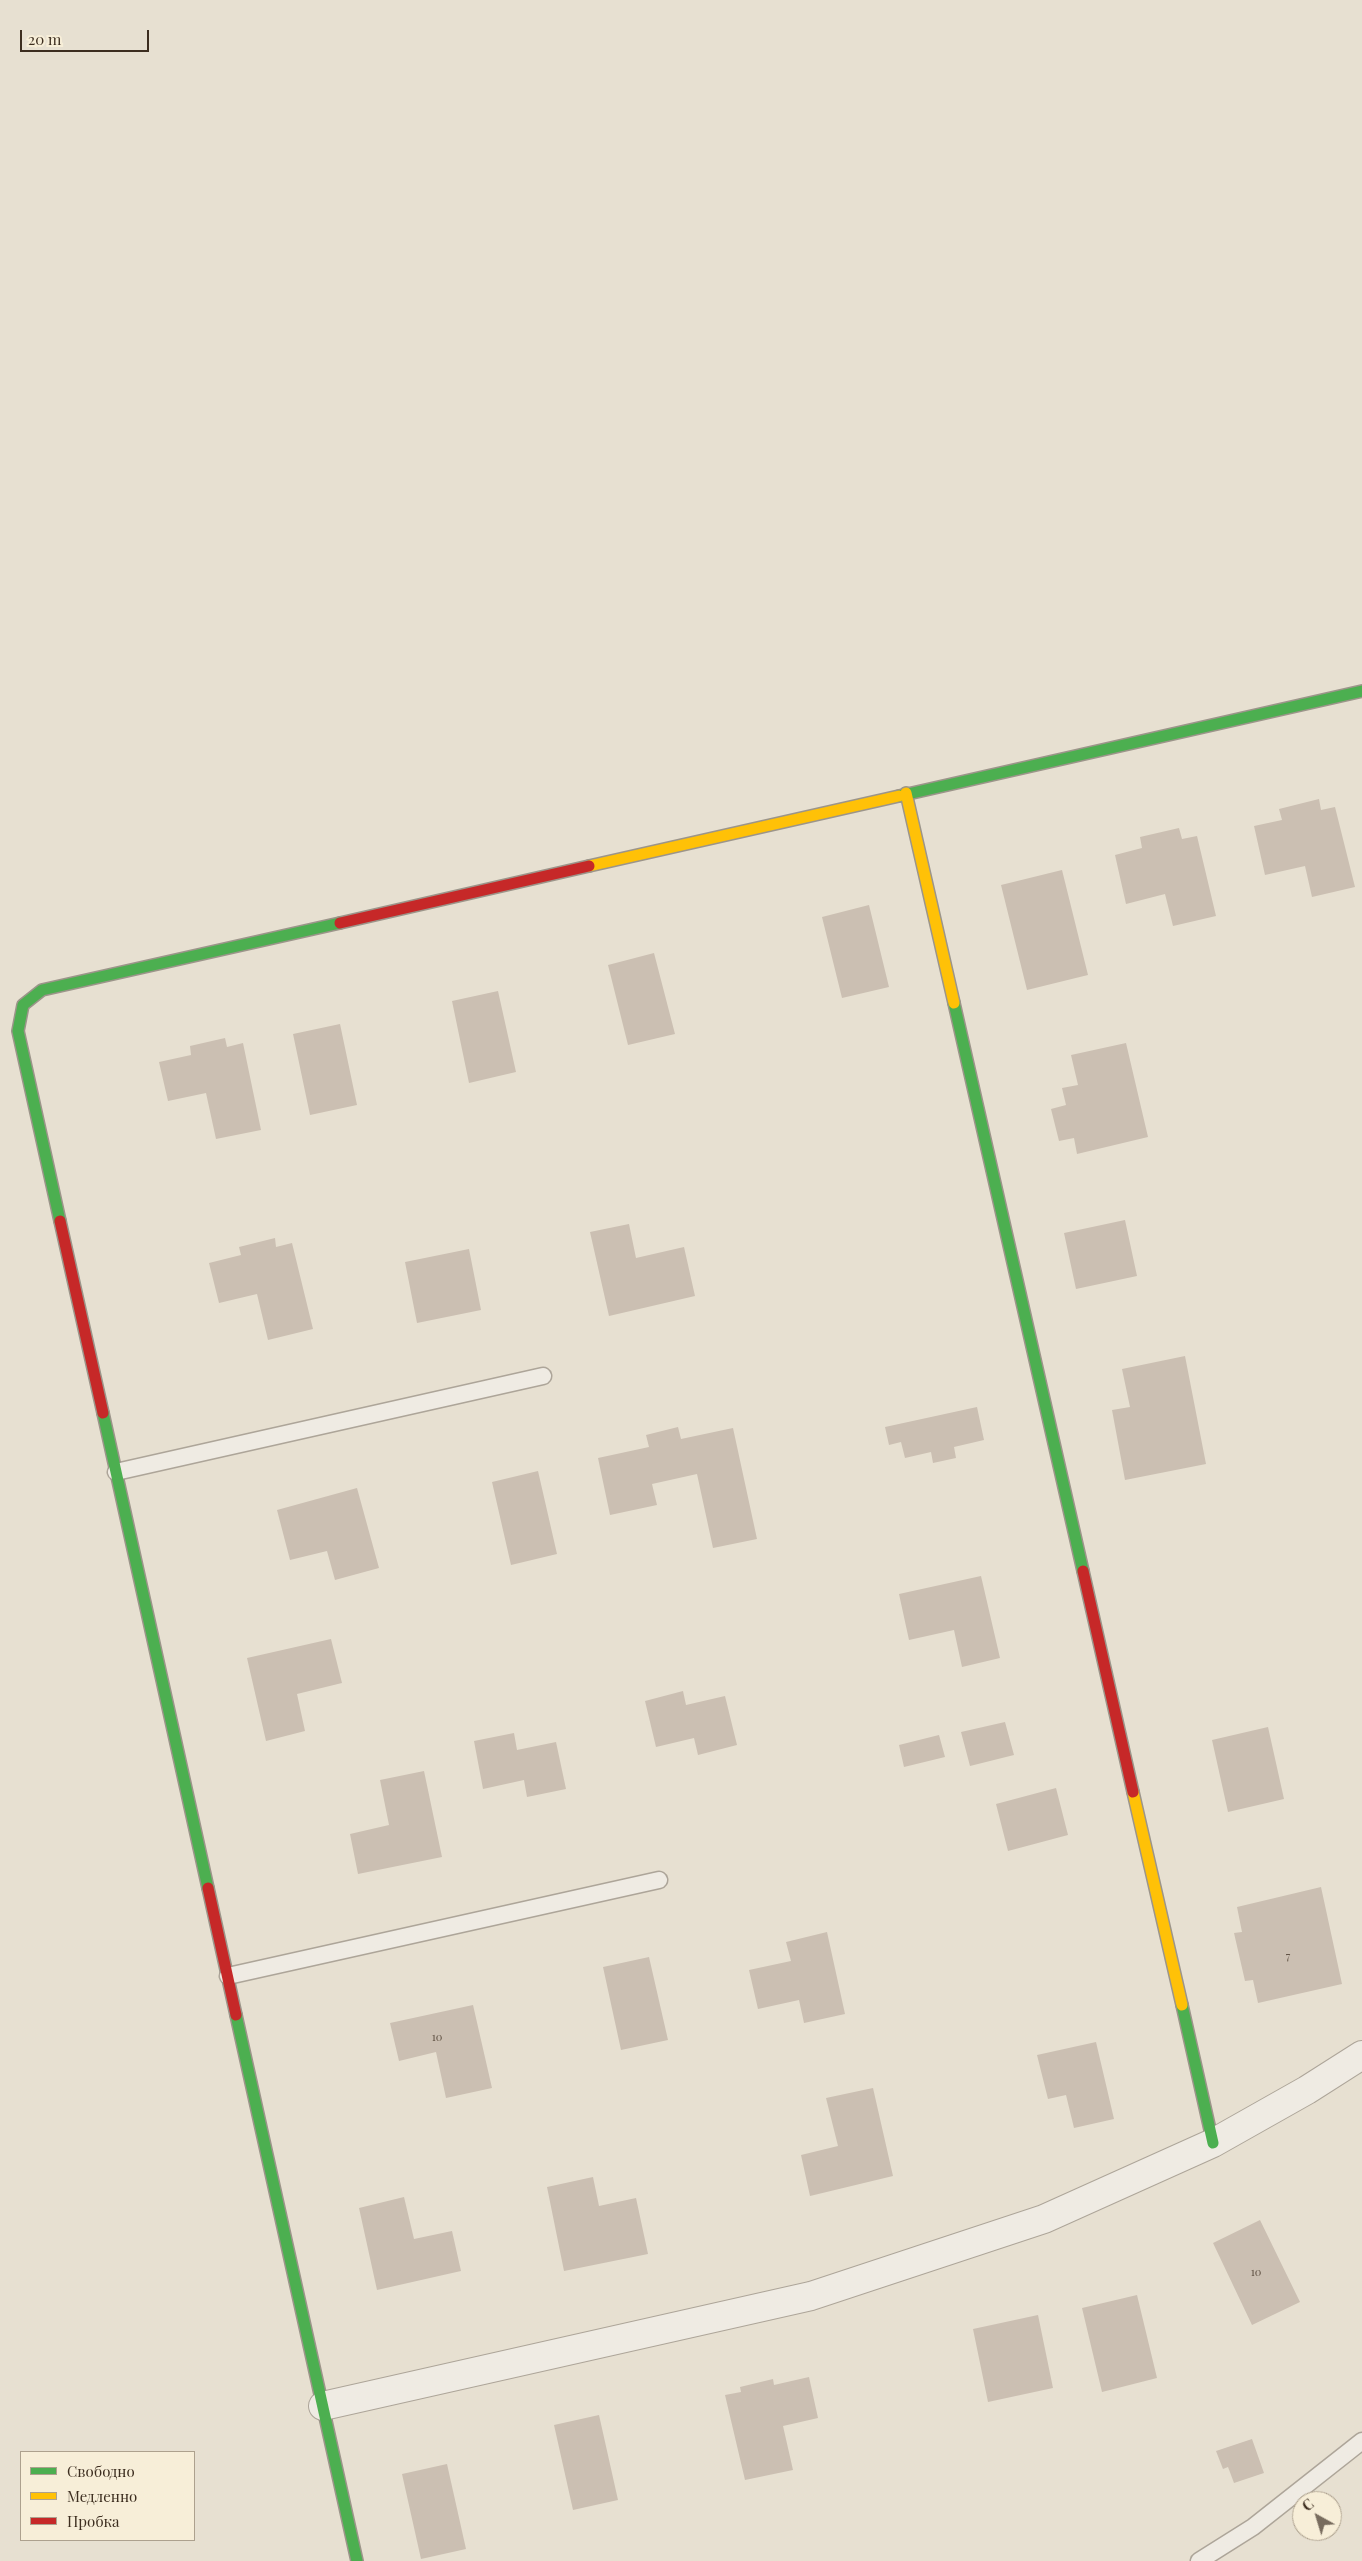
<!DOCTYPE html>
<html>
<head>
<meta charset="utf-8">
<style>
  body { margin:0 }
  #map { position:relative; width:1362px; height:2561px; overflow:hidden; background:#e7e0d1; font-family:"Playfair Display",serif }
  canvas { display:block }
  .legend { position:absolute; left:20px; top:2451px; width:175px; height:90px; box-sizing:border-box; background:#f7eed8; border:1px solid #ada18e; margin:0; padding:6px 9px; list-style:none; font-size:15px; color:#3d2e20 }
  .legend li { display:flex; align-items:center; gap:10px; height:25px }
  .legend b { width:25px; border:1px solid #ada18e }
  .north { position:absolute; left:1292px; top:2491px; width:50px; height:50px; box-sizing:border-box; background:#f7eed8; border:1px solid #ada18e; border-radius:50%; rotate:321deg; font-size:14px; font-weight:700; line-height:20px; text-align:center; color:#3d2e20 }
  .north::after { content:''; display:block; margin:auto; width:18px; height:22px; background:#786c5e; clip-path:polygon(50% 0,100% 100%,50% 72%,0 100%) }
  .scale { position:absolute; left:20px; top:30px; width:129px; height:22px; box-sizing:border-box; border:2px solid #3d2e20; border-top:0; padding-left:6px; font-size:15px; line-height:18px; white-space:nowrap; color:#3d2e20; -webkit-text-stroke:4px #f7eed8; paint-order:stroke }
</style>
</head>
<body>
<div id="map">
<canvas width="1362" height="2561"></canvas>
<ul class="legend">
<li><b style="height:6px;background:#4caf50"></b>Свободно</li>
<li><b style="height:6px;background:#ffc107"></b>Медленно</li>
<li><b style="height:6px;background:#c62828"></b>Пробка</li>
</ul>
<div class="north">С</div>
<div class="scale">20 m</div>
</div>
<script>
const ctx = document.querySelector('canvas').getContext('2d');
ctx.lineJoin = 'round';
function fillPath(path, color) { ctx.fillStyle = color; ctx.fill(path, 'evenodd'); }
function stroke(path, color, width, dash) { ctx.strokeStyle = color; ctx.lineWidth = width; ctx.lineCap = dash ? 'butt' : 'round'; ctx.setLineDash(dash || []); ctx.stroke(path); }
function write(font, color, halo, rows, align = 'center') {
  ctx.font = font + ' "Playfair Display",serif'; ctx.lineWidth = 4.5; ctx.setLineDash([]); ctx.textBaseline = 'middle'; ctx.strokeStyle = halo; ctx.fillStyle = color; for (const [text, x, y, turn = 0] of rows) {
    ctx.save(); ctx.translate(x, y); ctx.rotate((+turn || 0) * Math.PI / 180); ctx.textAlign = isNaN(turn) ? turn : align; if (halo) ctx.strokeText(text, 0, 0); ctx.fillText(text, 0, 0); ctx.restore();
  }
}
fillPath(new Path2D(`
  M 1319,799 L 1321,810 L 1335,807 L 1355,887 L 1312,897 L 1305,866 L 1265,875 L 1254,826 L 1282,820 L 1279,809 Z
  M 1179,828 L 1182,839 L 1197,836 L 1216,916 L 1173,926 L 1165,894 L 1126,904 L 1115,855 L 1142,848 L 1140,837 Z
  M 1062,870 L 1088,975 L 1027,990 L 1001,885 Z
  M 869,905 L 889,987 L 842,998 L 822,917 Z
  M 654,953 L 675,1034 L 628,1045 L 608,965 Z
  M 498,991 L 516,1072 L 469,1083 L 452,1001 Z
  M 340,1024 L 357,1105 L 310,1115 L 293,1034 Z
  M 225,1038 L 227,1047 L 243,1043 L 261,1130 L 216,1139 L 206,1093 L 168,1101 L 159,1062 L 191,1055 L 190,1046 Z
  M 1126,1043 L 1148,1137 L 1077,1154 L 1074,1138 L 1059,1141 L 1051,1109 L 1066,1105 L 1062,1088 L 1078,1085 L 1071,1055 Z
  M 1125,1220 L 1137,1276 L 1076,1289 L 1064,1233 Z
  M 629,1224 L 636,1258 L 684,1247 L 695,1296 L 609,1316 L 590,1232 Z
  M 275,1238 L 276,1247 L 292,1243 L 313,1329 L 268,1340 L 257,1294 L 219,1303 L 209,1263 L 241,1255 L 239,1247 Z
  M 469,1249 L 481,1310 L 417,1323 L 405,1262 Z
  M 1185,1356 L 1206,1464 L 1125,1480 L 1112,1410 L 1130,1407 L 1122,1369 Z
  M 977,1407 L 984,1440 L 954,1447 L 956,1458 L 933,1463 L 931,1452 L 905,1458 L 901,1442 L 889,1445 L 885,1427 Z
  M 678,1427 L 681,1439 L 733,1428 L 757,1539 L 713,1548 L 697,1474 L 652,1484 L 657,1505 L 610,1515 L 598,1458 L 649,1447 L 646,1435 Z
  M 538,1471 L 557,1554 L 511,1565 L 492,1482 Z
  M 357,1488 L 379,1568 L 335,1580 L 327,1551 L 290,1560 L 277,1510 Z
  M 981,1576 L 1000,1658 L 962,1667 L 954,1630 L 909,1640 L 899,1594 Z
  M 331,1639 L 342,1683 L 297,1694 L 305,1731 L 266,1741 L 247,1658 Z
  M 683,1691 L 686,1705 L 725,1696 L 737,1745 L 698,1755 L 694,1738 L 656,1747 L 645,1701 Z
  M 1005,1722 L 1014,1755 L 970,1766 L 961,1732 Z
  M 1268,1727 L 1284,1799 L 1228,1812 L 1212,1740 Z
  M 514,1733 L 517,1750 L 556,1742 L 566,1789 L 527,1797 L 524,1780 L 483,1789 L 474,1741 Z
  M 939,1735 L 945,1757 L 904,1767 L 899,1745 Z
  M 424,1771 L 442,1857 L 358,1874 L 350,1834 L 389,1825 L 380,1780 Z
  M 1056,1788 L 1068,1835 L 1008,1851 L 996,1804 Z
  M 1321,1887 L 1342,1984 L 1258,2003 L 1253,1980 L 1245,1981 L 1234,1933 L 1242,1932 L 1237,1907 Z
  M 827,1932 L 845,2014 L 804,2023 L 799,2000 L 758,2009 L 749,1970 L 791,1961 L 786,1942 Z
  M 649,1957 L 668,2040 L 621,2050 L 603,1967 Z
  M 473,2005 L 492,2088 L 446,2098 L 436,2052 L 399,2061 L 390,2023 Z
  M 1096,2042 L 1114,2119 L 1074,2128 L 1066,2095 L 1048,2099 L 1037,2055 Z
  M 873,2088 L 893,2176 L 810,2196 L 801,2155 L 838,2146 L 826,2098 Z
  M 593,2177 L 599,2206 L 636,2198 L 648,2254 L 564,2271 L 547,2187 Z
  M 404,2197 L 414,2239 L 452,2231 L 461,2271 L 377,2290 L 359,2208 Z
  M 1260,2220 L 1300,2302 L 1252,2325 L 1213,2243 Z
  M 1137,2295 L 1157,2378 L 1102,2392 L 1082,2308 Z
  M 1038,2315 L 1053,2388 L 988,2402 L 973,2329 Z
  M 809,2377 L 818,2418 L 783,2426 L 793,2470 L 745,2480 L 725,2395 L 741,2392 L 740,2387 L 773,2379 L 774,2385 Z
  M 599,2415 L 618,2500 L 573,2510 L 554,2425 Z
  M 1252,2439 L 1264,2473 L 1234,2483 L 1228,2467 L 1223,2469 L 1216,2451 Z
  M 447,2464 L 466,2549 L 421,2559 L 402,2474 Z`), '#cbbfb2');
const lane = new Path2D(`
  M 116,1472 L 543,1376
  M 228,1976 L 659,1880
  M 1199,2561 L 1253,2527 L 1362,2441`);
const street = new Path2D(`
  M 323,2406 L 811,2296 L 1044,2219 L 1213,2143 L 1307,2090 L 1362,2055`);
const fast = new Path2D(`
  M 899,796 L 1362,691
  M 954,1003 L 1083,1571
  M 60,1221 L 18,1031 L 23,1005 L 42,990 L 340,923
  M 103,1413 L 208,1888
  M 1182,2005 L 1213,2143
  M 236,2015 L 357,2561`);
const slow = new Path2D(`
  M 906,793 L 954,1003
  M 589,866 L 899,796
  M 1133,1792 L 1182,2005`);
const jam = new Path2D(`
  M 340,923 L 589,866
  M 60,1221 L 103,1413
  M 1083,1571 L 1133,1792
  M 208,1888 L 236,2015`);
stroke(lane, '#ada599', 19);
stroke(street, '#ada599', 30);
stroke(fast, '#9c958a', 14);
stroke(slow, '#9c958a', 14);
stroke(jam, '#9c958a', 14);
stroke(lane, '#efebe3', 16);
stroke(street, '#efebe3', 28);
stroke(fast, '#4caf50', 11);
stroke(slow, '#ffc107', 11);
stroke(jam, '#c62828', 11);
write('11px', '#605244', null, [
  ["7",1288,1957],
  ["10",437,2038],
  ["10",1256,2273]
]);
</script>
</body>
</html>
